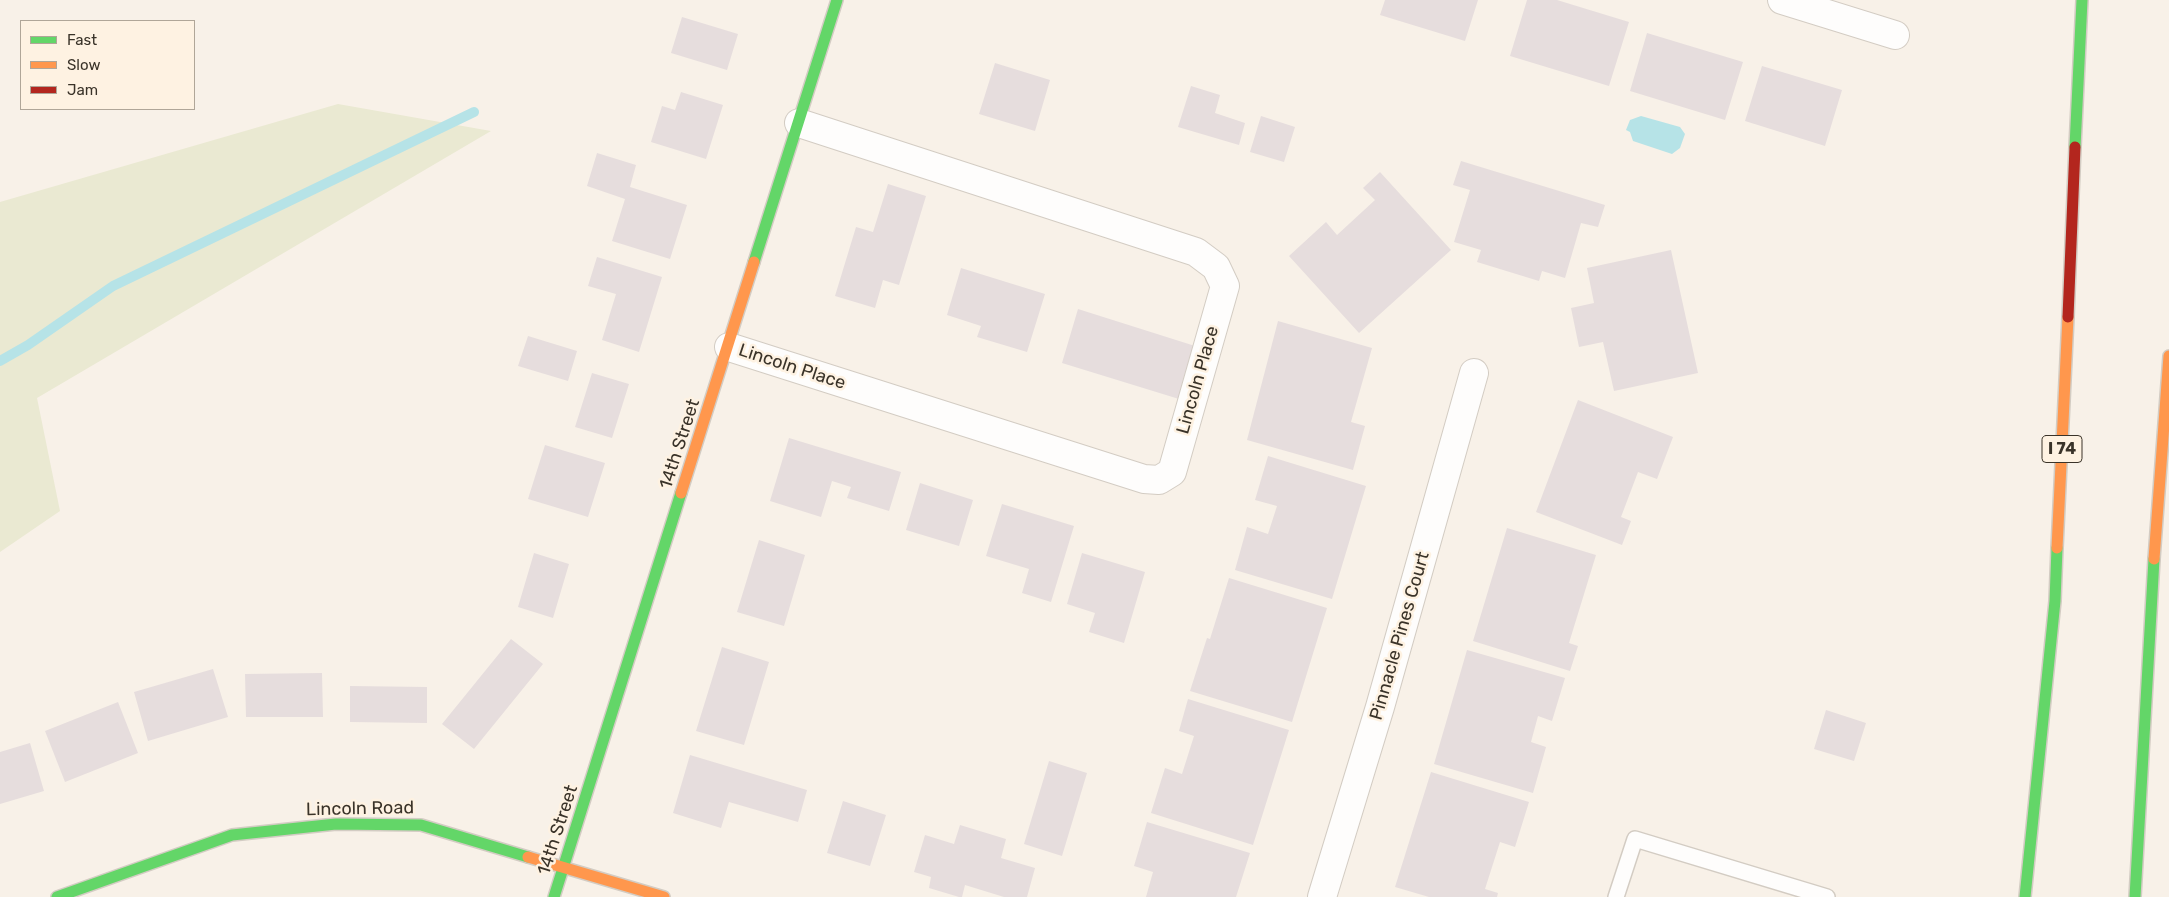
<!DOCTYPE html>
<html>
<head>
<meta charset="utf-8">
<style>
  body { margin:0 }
  #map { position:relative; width:2169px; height:897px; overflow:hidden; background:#f8f1e8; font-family:Rubik,sans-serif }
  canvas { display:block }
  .legend { position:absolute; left:20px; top:20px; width:175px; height:90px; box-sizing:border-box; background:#fef2e2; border:1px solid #b0a698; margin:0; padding:6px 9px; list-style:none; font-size:15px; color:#3a3329 }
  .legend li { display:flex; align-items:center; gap:10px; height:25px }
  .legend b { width:25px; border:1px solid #b0a698 }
</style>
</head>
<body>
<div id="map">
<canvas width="2169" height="897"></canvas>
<ul class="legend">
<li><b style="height:6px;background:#63d668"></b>Fast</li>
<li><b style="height:6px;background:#ff974d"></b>Slow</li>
<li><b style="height:6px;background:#b3261e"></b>Jam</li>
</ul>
</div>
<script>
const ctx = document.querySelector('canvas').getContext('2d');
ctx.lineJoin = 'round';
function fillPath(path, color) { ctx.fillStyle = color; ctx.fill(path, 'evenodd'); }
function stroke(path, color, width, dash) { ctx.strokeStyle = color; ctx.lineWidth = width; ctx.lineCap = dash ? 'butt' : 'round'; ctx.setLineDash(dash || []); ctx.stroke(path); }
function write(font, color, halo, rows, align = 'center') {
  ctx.font = font + ' Rubik,sans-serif'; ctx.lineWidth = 5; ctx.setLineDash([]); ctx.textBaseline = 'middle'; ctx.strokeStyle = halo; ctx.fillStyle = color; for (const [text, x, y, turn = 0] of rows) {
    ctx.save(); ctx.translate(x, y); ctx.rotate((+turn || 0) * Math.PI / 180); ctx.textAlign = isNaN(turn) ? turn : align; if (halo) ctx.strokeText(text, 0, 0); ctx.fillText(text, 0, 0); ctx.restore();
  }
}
fillPath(new Path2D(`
  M 338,104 L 491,131 L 37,398 L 60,511 L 0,552 L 0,202 Z`), '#eae9d2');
fillPath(new Path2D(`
  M 1641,116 L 1680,127 L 1685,134 L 1680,148 L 1672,154 L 1633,141 L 1630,132 L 1626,130 L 1630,120 Z`), '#b6e3e7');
stroke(new Path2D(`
  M 0,361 L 28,345 L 113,286 L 474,112`), '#b6e3e7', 10);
fillPath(new Path2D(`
  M 1385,0 L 1478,0 L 1465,41 L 1380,15 Z
  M 1527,0 L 1557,0 L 1629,22 L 1609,86 L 1510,56 Z
  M 682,17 L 738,34 L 727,70 L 671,53 Z
  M 1647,33 L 1743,62 L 1725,120 L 1630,91 Z
  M 995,63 L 1050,80 L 1035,131 L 979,114 Z
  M 1762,66 L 1842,90 L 1825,146 L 1745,121 Z
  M 1191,86 L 1220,95 L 1215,113 L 1245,123 L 1239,145 L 1178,127 Z
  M 681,92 L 723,105 L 706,159 L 651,142 L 662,106 L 675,110 Z
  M 1261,116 L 1295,127 L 1284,162 L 1250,152 Z
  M 597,153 L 636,165 L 630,187 L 687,205 L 670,259 L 612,241 L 625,199 L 587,186 Z
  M 1461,161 L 1605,205 L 1598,227 L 1581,223 L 1565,278 L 1542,271 L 1539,281 L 1477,262 L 1481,250 L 1454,242 L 1470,190 L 1453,185 Z
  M 1380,172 L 1451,250 L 1359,333 L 1289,256 L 1326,222 L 1337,235 L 1375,200 L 1363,188 Z
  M 888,184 L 926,196 L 899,285 L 883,280 L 875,308 L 835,296 L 856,227 L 873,232 Z
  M 1671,250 L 1698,373 L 1614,391 L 1603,342 L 1579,347 L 1571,308 L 1594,303 L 1587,268 Z
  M 597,257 L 662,277 L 639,352 L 602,340 L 616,294 L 588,286 Z
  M 961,268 L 1045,294 L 1027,352 L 977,337 L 981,326 L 947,315 Z
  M 1078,309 L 1195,346 L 1179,399 L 1062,363 Z
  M 1278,321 L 1372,348 L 1351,422 L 1365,426 L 1353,470 L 1247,440 Z
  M 528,336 L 577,351 L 568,381 L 518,366 Z
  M 592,373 L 629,384 L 612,438 L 575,427 Z
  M 1578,400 L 1673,437 L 1657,479 L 1638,472 L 1621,517 L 1631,521 L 1622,545 L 1536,512 Z
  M 789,438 L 901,472 L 889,511 L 847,498 L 851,487 L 832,481 L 821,517 L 770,501 Z
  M 545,445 L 605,463 L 588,517 L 528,499 Z
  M 1268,456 L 1366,486 L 1332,599 L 1235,570 L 1247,527 L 1268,534 L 1277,506 L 1255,500 Z
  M 920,483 L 973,500 L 959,546 L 906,530 Z
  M 1002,504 L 1074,526 L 1051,602 L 1022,593 L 1029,569 L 986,556 Z
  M 1507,528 L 1596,555 L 1569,643 L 1578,646 L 1570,671 L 1473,641 Z
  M 759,540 L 805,555 L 784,626 L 737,612 Z
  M 534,553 L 569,564 L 553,618 L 518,607 Z
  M 1082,553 L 1145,572 L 1124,643 L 1089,632 L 1095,613 L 1067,604 Z
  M 1229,578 L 1327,608 L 1292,722 L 1190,691 L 1207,638 L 1210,639 Z
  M 511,639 L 543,664 L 474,749 L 442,724 Z
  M 722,647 L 769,662 L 744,745 L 696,731 Z
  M 1467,650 L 1565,678 L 1552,721 L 1538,716 L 1531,742 L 1546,747 L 1533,793 L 1434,764 Z
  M 213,669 L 228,717 L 148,741 L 134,692 Z
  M 322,673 L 323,717 L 246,717 L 245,674 Z
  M 350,686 L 427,687 L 427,723 L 350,722 Z
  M 1188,699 L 1289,730 L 1253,845 L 1151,813 L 1165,768 L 1182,774 L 1194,736 L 1179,731 Z
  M 118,702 L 138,753 L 65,782 L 45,731 Z
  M 1826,710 L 1866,723 L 1854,761 L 1814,749 Z
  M 30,743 L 44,791 L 0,804 L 0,752 Z
  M 690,755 L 807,790 L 798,822 L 729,802 L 721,828 L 673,813 Z
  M 1049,761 L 1087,773 L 1062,856 L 1024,844 Z
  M 1431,772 L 1529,802 L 1515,847 L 1500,842 L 1485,889 L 1498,893 L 1497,897 L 1429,897 L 1395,887 Z
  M 843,801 L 886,815 L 870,866 L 827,853 Z
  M 1147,822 L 1250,853 L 1236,897 L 1146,897 L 1153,872 L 1134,866 Z
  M 960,825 L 1006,839 L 1001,858 L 1035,868 L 1027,897 L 1004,897 L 965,885 L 962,897 L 959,897 L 929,888 L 931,877 L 914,872 L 925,835 L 954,844 Z`), '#e6dddd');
const lane = new Path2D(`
  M 1616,897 L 1635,839 L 1827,897`);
const street = new Path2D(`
  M 1782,0 L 1895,35
  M 729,347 L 1144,479 L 1159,480 L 1172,472 L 1225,286 L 1216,267 L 1196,252 L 799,123
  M 1322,897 L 1380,707 L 1474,373`);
const fast = new Path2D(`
  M 2075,147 L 2082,0
  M 754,262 L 837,0
  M 57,897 L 232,835 L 336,824 L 421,825 L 528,857
  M 554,897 L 681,493
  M 2025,897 L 2055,601 L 2057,548
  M 2135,897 L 2154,559`);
const slow = new Path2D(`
  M 681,493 L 754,262
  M 2057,548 L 2068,317
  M 2154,559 L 2169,356
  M 528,857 L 664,897`);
const jam = new Path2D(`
  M 2068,317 L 2075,147`);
stroke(lane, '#d3ccc3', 18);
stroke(street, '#d3ccc3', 30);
stroke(fast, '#d3ccc3', 14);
stroke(slow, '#d3ccc3', 14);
stroke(jam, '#d3ccc3', 14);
stroke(lane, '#fefdfc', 15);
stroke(street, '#fefdfc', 28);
stroke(fast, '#63d668', 11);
stroke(slow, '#ff974d', 11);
stroke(jam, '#b3261e', 11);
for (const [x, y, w] of [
  [2062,449,40]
]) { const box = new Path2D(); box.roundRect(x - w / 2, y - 13.5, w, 27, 4); ctx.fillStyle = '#fef2e2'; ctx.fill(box); stroke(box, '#3a3329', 1); }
write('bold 16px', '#3a3329', null, [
  ["I 74",2062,449]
]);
write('18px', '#3a3329', '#fef2e2', [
  ["Lincoln Place",792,367,18],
  ["Lincoln Place",1198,380,-74],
  ["14th Street",680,444,-72],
  ["Pinnacle Pines Court",1400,636,-74],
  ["Lincoln Road",360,809,-1],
  ["14th Street",558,830,-72]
]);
</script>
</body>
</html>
